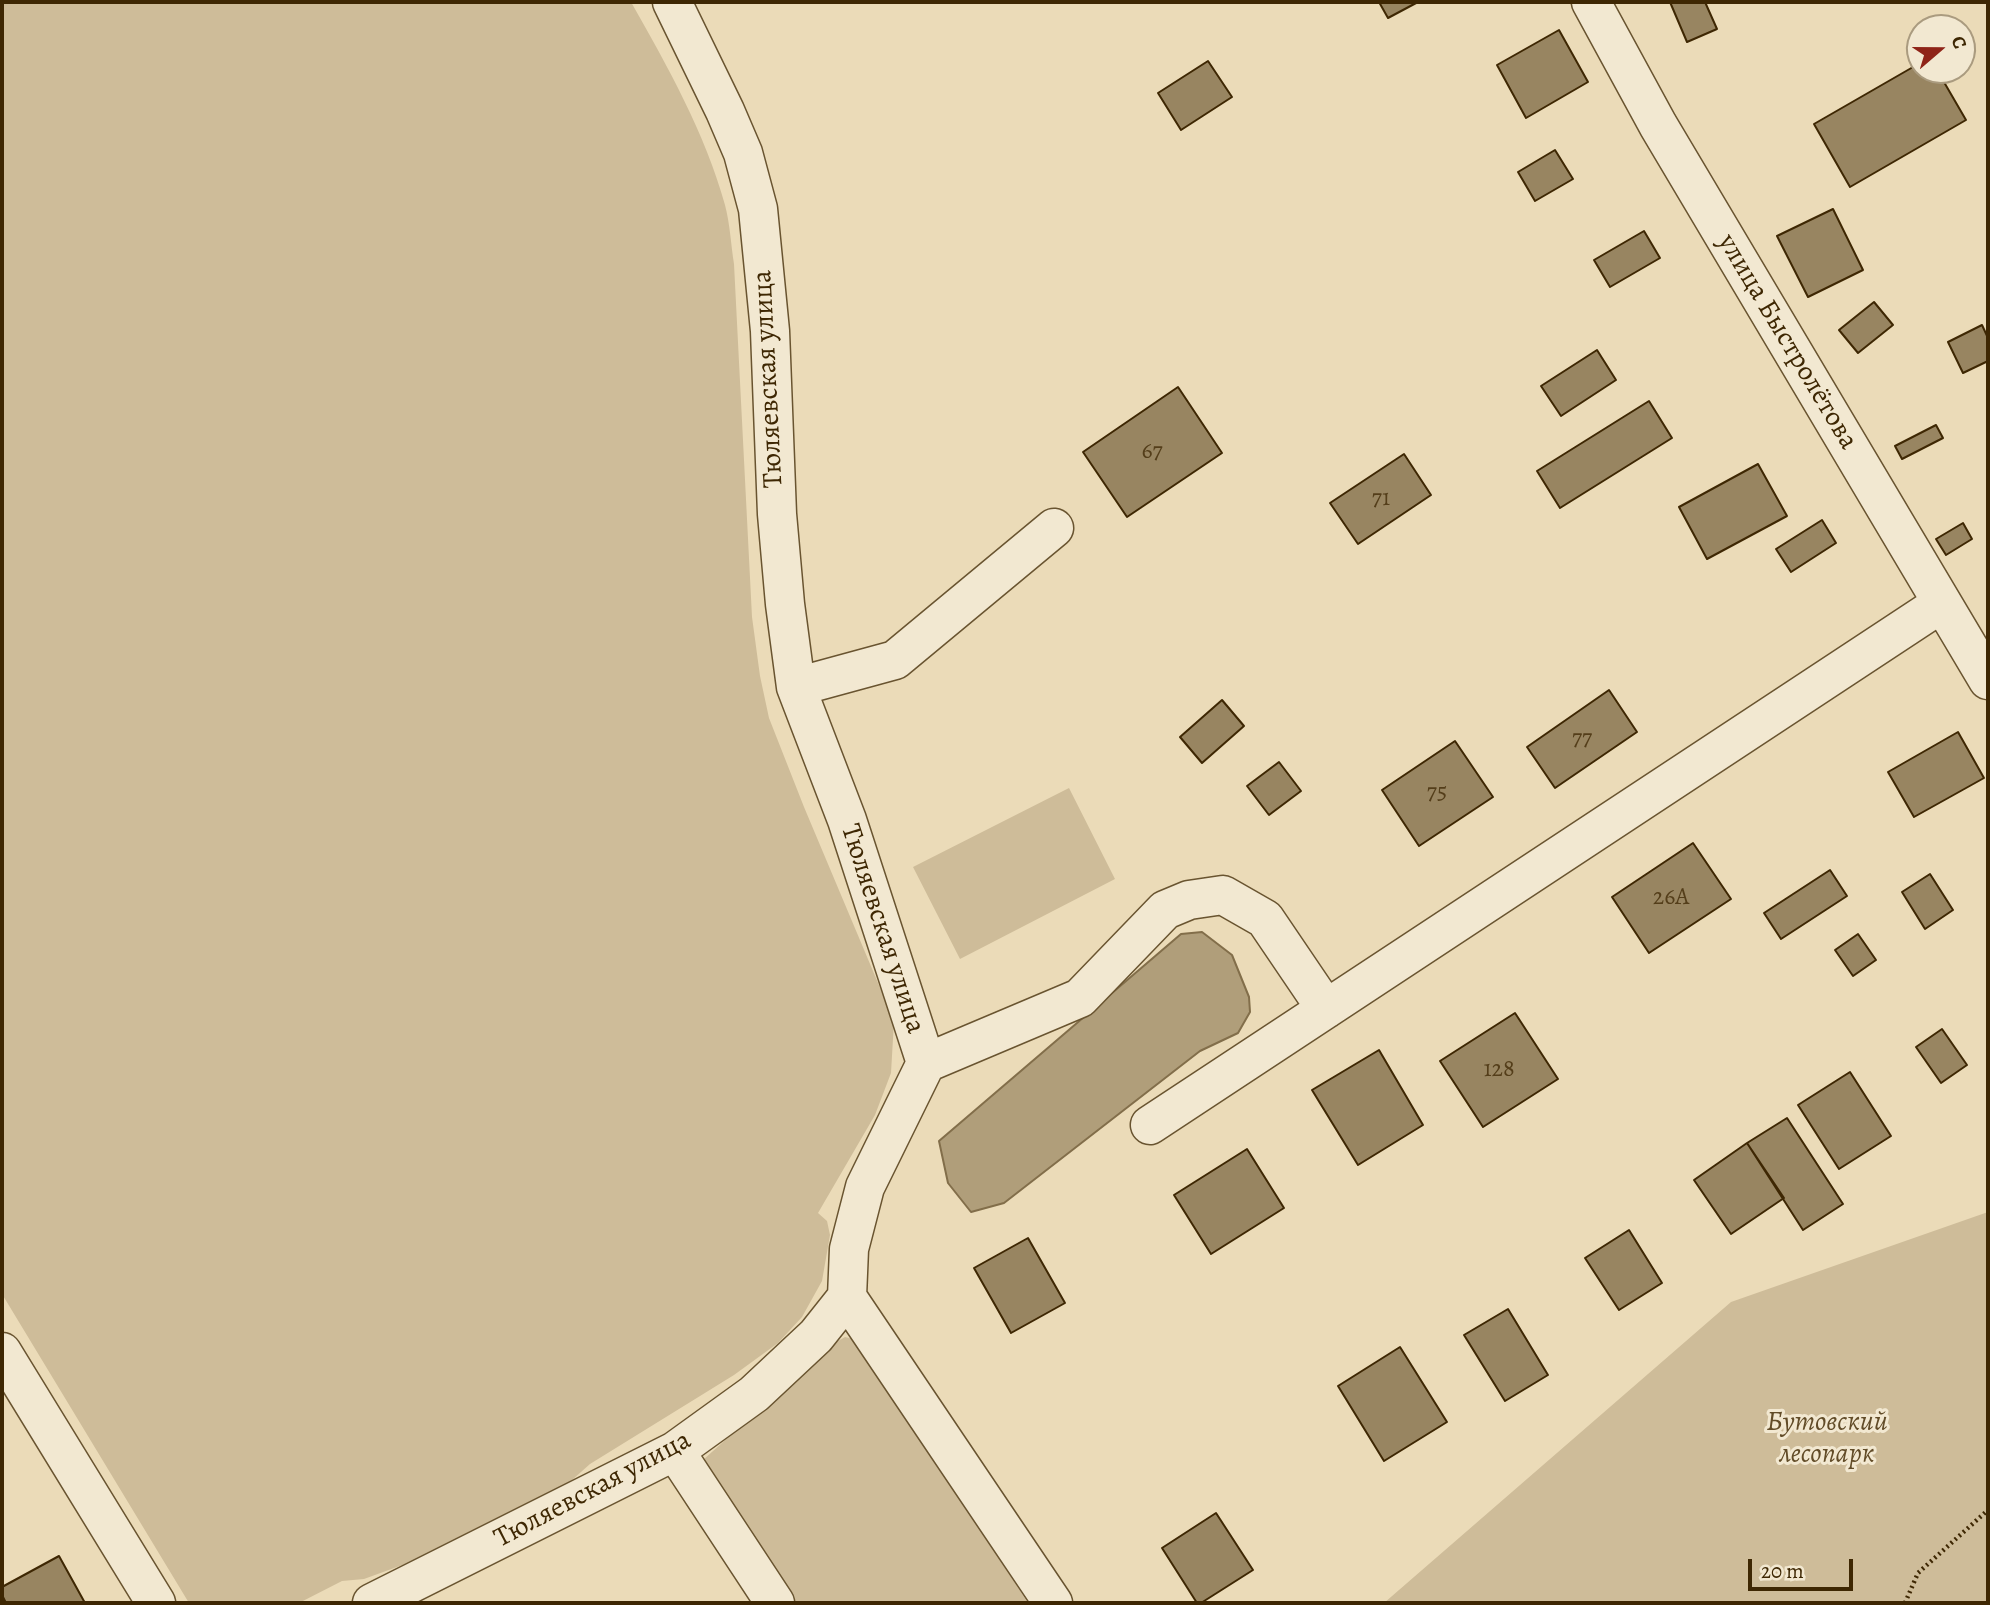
<!DOCTYPE html>
<html>
<head>
<meta charset="utf-8">
<style>
  body { margin:0 }
  #map { position:relative; width:1990px; height:1605px; overflow:hidden; background:#ebdbb8; font-family:Alegreya,serif }
  canvas { display:block }
  .frame { position:absolute; inset:0; border:4px solid #3e2703; pointer-events:none }
  .north { position:absolute; left:1906px; top:14px; width:70px; height:70px; box-sizing:border-box; background:#f2e8d1; border:2px solid #aa9b7f; border-radius:50%; rotate:70deg; font-size:19px; font-weight:700; line-height:28px; text-align:center; color:#3e2703 }
  .north::after { content:''; display:block; margin:auto; width:24px; height:32px; background:#8f2418; clip-path:polygon(50% 0,100% 100%,50% 72%,0 100%) }
  .scale { position:absolute; left:1748px; top:1559px; width:105px; height:32px; box-sizing:border-box; border:4px solid #3e2703; border-top:0; padding-left:9px; font-size:21px; line-height:24px; white-space:nowrap; color:#3e2703; -webkit-text-stroke:5px #f2e8d1; paint-order:stroke }
</style>
</head>
<body>
<div id="map">
<canvas width="1990" height="1605"></canvas>
<div class="frame"></div>
<div class="north">С</div>
<div class="scale">20 m</div>
</div>
<script>
const ctx = document.querySelector('canvas').getContext('2d');
ctx.lineJoin = 'round';
function fillPath(path, color) { ctx.fillStyle = color; ctx.fill(path, 'evenodd'); }
function stroke(path, color, width, dash) { ctx.strokeStyle = color; ctx.lineWidth = width; ctx.lineCap = dash ? 'butt' : 'round'; ctx.setLineDash(dash || []); ctx.stroke(path); }
function write(font, color, halo, rows, align = 'center') {
  ctx.font = font + ' Alegreya,serif'; ctx.lineWidth = 6; ctx.setLineDash([]); ctx.textBaseline = 'middle'; ctx.strokeStyle = halo; ctx.fillStyle = color; for (const [text, x, y, turn = 0] of rows) {
    ctx.save(); ctx.translate(x, y); ctx.rotate((+turn || 0) * Math.PI / 180); ctx.textAlign = isNaN(turn) ? turn : align; if (halo) ctx.strokeText(text, 0, 0); ctx.fillText(text, 0, 0); ctx.restore();
  }
}
fillPath(new Path2D(`
  M 2,2 L 631,2 C 668,67 705,133 725,205 C 730,224 731,245 734,264 L 752,617 L 760,676 L 769,718 L 804,807 L 894,1021 L 891,1073 L 875,1115 L 818,1213 L 827,1221 L 830,1235 L 822,1281 L 802,1317 L 778,1343 L 734,1375 L 590,1464 L 563,1488 L 438,1552 L 364,1579 L 342,1581 L 299,1603 L 189,1603 L 2,1294 Z
  M 1069,788 L 1115,879 L 960,959 L 913,867 Z
  M 1988,1212 L 1988,1603 L 1384,1603 L 1731,1302 Z
  M 845,1337 L 857,1340 L 1028,1603 L 792,1603 L 703,1460 L 831,1345 Z`), '#cebc99');
const water = new Path2D(`
  M 1202,932 L 1232,955 L 1249,997 L 1250,1012 L 1238,1033 L 1200,1051 L 1004,1203 L 971,1212 L 948,1183 L 939,1141 L 1181,934 Z`);
fillPath(water, '#b09e7a');
stroke(water, '#826e4a', 2);
const building = new Path2D(`
  M 1379,2 L 1418,2 L 1388,18 Z
  M 1670,2 L 1705,2 L 1717,29 L 1687,42 Z
  M 1559,30 L 1588,82 L 1526,118 L 1497,65 Z
  M 1208,61 L 1232,97 L 1181,130 L 1158,93 Z
  M 1920,63 L 1920,70 L 1937,70 L 1966,120 L 1850,187 L 1814,124 Z
  M 1555,150 L 1573,179 L 1535,201 L 1518,172 Z
  M 1833,209 L 1863,270 L 1808,297 L 1777,236 Z
  M 1644,231 L 1660,258 L 1610,287 L 1594,260 Z
  M 1874,302 L 1893,325 L 1858,353 L 1839,330 Z
  M 1982,325 L 1988,338 L 1988,361 L 1963,373 L 1948,342 Z
  M 1597,350 L 1616,380 L 1561,416 L 1541,386 Z
  M 1178,387 L 1222,453 L 1127,517 L 1083,452 Z
  M 1649,401 L 1672,438 L 1560,508 L 1537,471 Z
  M 1936,425 L 1943,438 L 1902,459 L 1895,446 Z
  M 1404,454 L 1431,495 L 1358,544 L 1330,503 Z
  M 1758,464 L 1787,516 L 1707,559 L 1679,507 Z
  M 1822,520 L 1836,543 L 1791,572 L 1776,549 Z
  M 1963,523 L 1972,539 L 1946,555 L 1936,539 Z
  M 1609,690 L 1637,732 L 1555,788 L 1527,747 Z
  M 1222,700 L 1244,726 L 1202,763 L 1180,737 Z
  M 1958,732 L 1984,778 L 1914,817 L 1888,772 Z
  M 1455,741 L 1493,797 L 1419,846 L 1382,790 Z
  M 1279,762 L 1301,791 L 1269,815 L 1247,786 Z
  M 1693,843 L 1731,899 L 1649,953 L 1612,897 Z
  M 1830,870 L 1847,896 L 1781,939 L 1764,913 Z
  M 1930,874 L 1953,910 L 1925,929 L 1902,892 Z
  M 1858,934 L 1876,960 L 1853,976 L 1835,950 Z
  M 1515,1013 L 1558,1079 L 1483,1127 L 1440,1061 Z
  M 1942,1029 L 1967,1065 L 1941,1083 L 1916,1047 Z
  M 1379,1050 L 1423,1125 L 1358,1165 L 1312,1090 Z
  M 1850,1072 L 1891,1136 L 1839,1169 L 1798,1105 Z
  M 1787,1118 L 1843,1204 L 1803,1230 L 1747,1143 Z
  M 1747,1143 L 1784,1198 L 1731,1234 L 1694,1180 Z
  M 1247,1149 L 1284,1208 L 1211,1254 L 1174,1195 Z
  M 1629,1230 L 1662,1283 L 1619,1310 L 1585,1258 Z
  M 1028,1238 L 1065,1303 L 1011,1333 L 974,1268 Z
  M 1508,1309 L 1548,1375 L 1505,1401 L 1464,1335 Z
  M 1400,1347 L 1447,1422 L 1384,1461 L 1338,1386 Z
  M 1216,1513 L 1253,1570 L 1201,1603 L 1197,1603 L 1162,1548 Z
  M 59,1556 L 85,1603 L 6,1603 L 2,1595 L 2,1587 Z`);
fillPath(building, '#988561');
stroke(building, '#3e2703', 2);
const minor = new Path2D(`
  M 1591,2 L 1658,125 L 1988,680
  M 796,687 L 895,660 L 1054,528
  M 926,1063 L 1080,998 L 1165,910 L 1189,900 L 1223,895 L 1265,919 L 1326,1009
  M 1150,1125 L 1942,603
  M 847,1297 L 1053,1603
  M 2,1352 L 156,1603
  M 675,1451 L 775,1603
  M 372,1603 L 675,1451 L 754,1394 L 816,1336 L 847,1297 L 849,1249 L 865,1187 L 926,1063 L 847,820 L 796,687 L 785,604 L 777,514 L 770,331 L 758,209 L 743,153 L 725,111 L 672,2`);
stroke(minor, '#695430', 41);
stroke(new Path2D(`
  M 1905,1603 L 1918,1573 L 1988,1510`), '#3e2703', 4.5, [2, 3.5]);
stroke(minor, '#f2e8d1', 38);
write('24px', '#543e1a', null, [
  ["67",1152,452],
  ["71",1381,499],
  ["77",1582,739],
  ["75",1437,793],
  ["26А",1671,898],
  ["128",1499,1070]
]);
write('28px', '#3e2703', '#f2e8d1', [
  ["улица Быстролётова",1787,342,59],
  ["Тюляевская улица",769,379,-93],
  ["Тюляевская улица",882,929,72],
  ["Тюляевская улица",593,1490,-28]
]);
write('italic 28px', '#624c28', '#f2e8d1', [
  ["Бутовский",1827,1423],
  ["лесопарк",1827,1455]
]);
</script>
</body>
</html>
